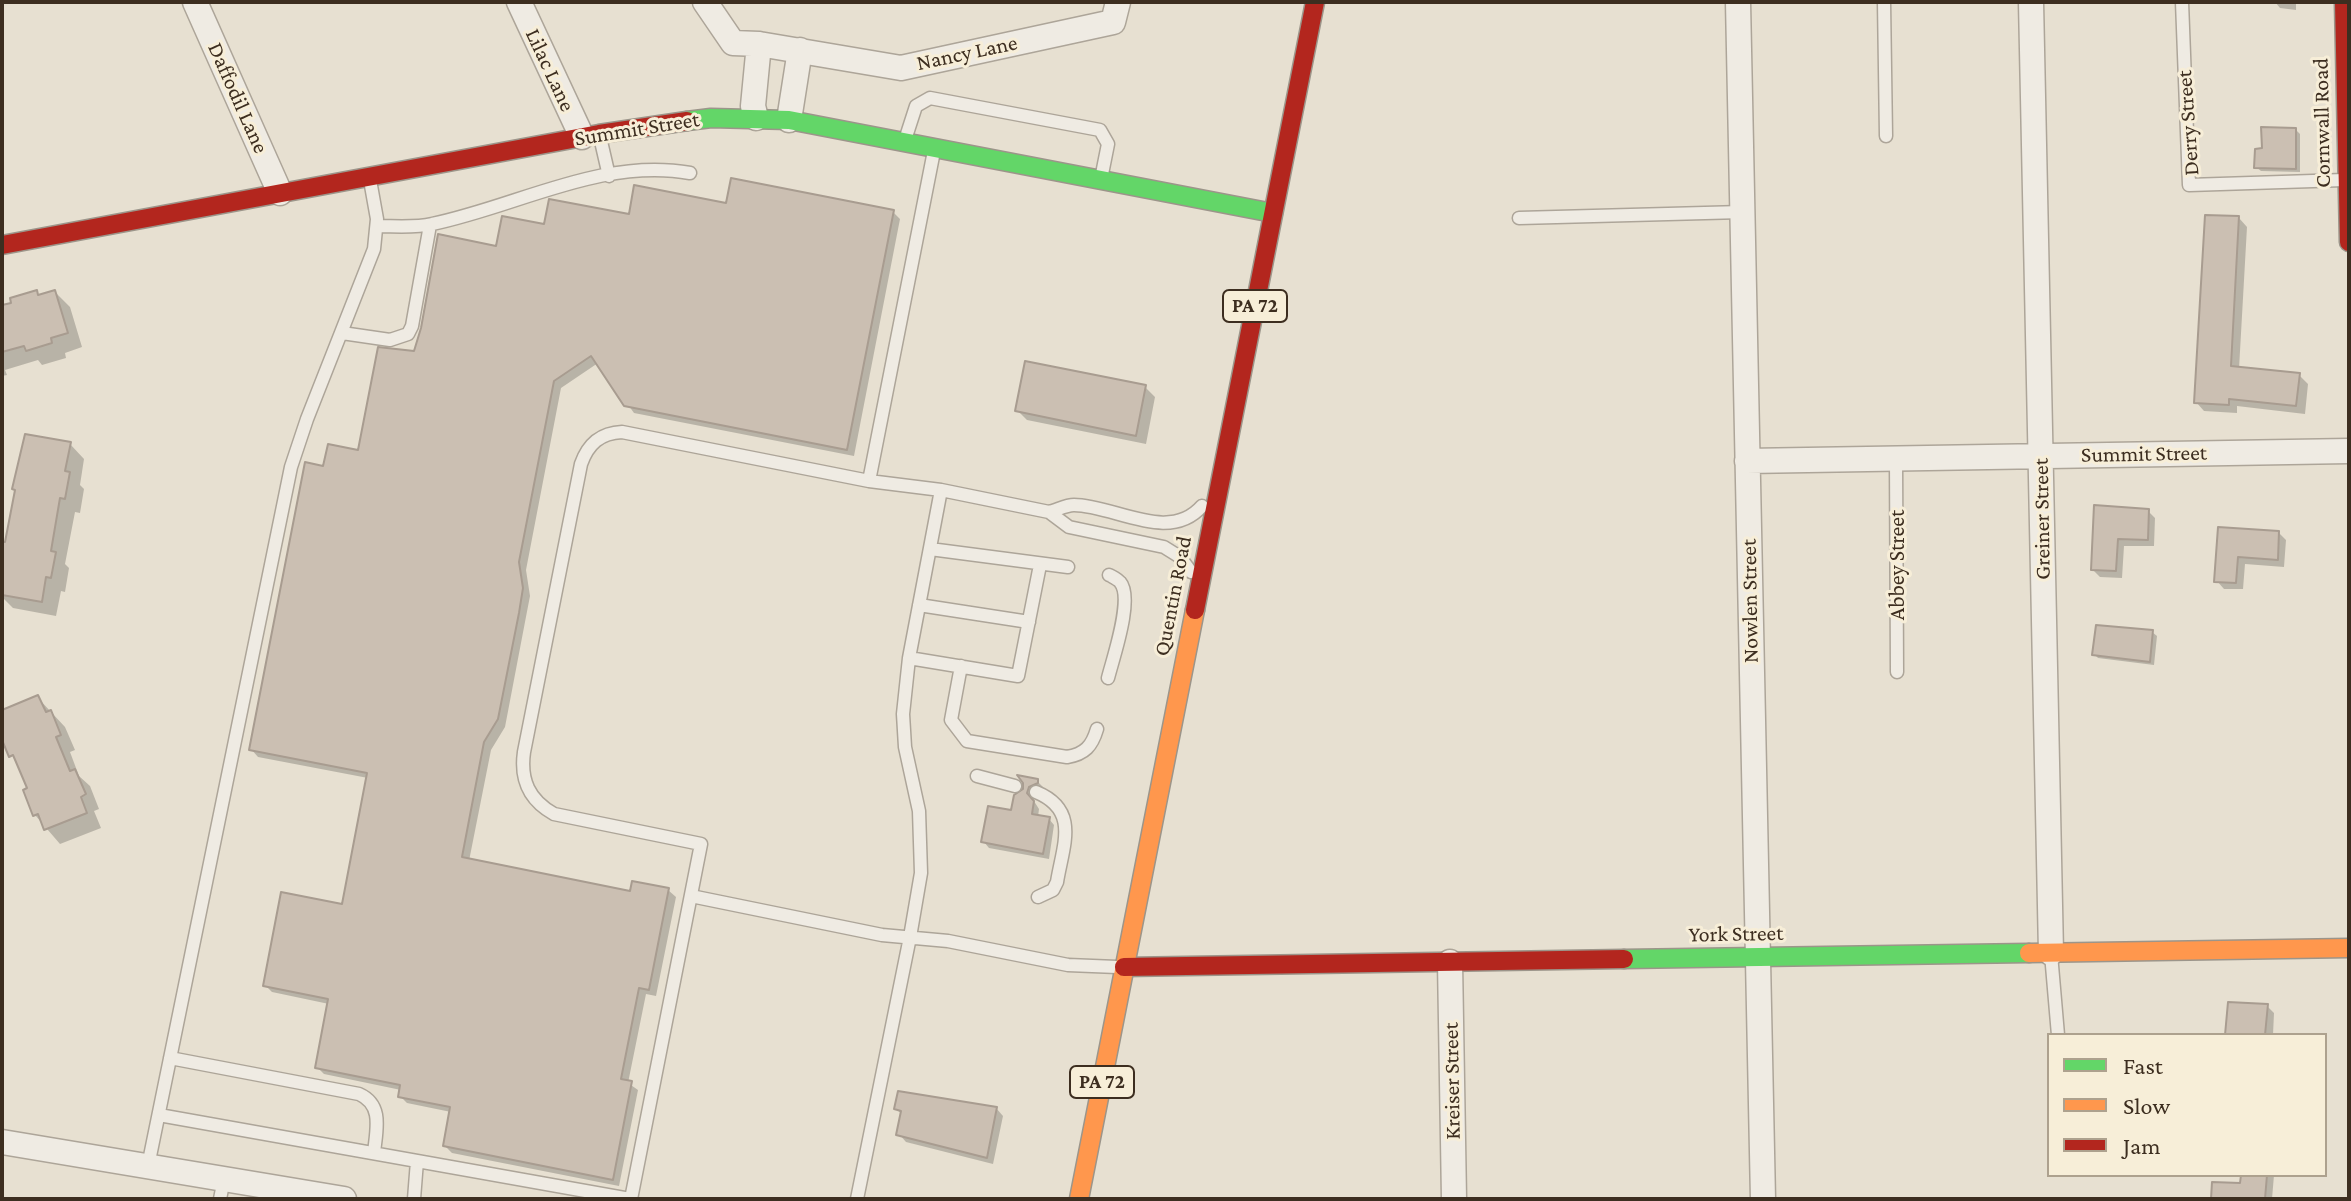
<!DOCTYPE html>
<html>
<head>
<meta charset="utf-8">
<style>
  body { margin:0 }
  #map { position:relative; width:2351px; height:1201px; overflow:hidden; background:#e7e0d1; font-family:"Crimson Pro",serif }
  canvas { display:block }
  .frame { position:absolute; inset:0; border:4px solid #3d2e20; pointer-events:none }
  .legend { position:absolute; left:2047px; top:1033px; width:280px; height:144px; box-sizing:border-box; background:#f7eed8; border:2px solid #ada18e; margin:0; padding:10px 14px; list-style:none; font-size:24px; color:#3d2e20 }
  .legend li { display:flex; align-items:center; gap:16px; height:40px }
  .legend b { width:40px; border:2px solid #ada18e }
</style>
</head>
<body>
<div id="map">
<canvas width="2351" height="1201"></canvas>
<div class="frame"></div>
<ul class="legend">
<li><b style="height:10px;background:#63d668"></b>Fast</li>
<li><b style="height:10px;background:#ff974d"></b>Slow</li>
<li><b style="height:10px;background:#b3261e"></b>Jam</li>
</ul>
</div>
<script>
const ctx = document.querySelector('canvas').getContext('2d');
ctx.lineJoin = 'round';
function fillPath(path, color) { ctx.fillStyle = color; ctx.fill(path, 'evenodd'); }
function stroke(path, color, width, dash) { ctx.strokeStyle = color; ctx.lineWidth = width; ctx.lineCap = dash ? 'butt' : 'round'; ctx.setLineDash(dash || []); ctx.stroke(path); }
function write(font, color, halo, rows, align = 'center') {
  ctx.font = font + ' "Crimson Pro",serif'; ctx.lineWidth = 6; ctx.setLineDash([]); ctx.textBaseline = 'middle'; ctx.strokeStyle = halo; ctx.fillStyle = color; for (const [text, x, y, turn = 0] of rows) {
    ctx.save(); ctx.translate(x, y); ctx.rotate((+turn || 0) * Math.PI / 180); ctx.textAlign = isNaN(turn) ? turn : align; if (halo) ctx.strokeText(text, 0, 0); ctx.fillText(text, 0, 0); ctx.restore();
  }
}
fillPath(new Path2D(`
  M 2275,2 L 2296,2 L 2296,10 L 2280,8 Z
  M 2296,130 L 2300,134 L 2300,172 L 2261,171 L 2256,167 L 2264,150 Z
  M 728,206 L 893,212 L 900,219 L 854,456 L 634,413 L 598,363 L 561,388 L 526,570 L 530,596 L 525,622 L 505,727 L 491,750 L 469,861 L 632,893 L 668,890 L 676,897 L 656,996 L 646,994 L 628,1083 L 638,1090 L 619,1186 L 452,1153 L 445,1146 L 451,1112 L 407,1103 L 400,1096 L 401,1090 L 324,1074 L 317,1067 L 329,1004 L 272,992 L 265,985 L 343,906 L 368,778 L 258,757 L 251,749 L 325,468 L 360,453 L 416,353 L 497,248 L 545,226 Z
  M 2239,218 L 2247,227 L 2239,369 L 2299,375 L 2308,384 L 2305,414 L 2237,406 L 2237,413 L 2204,411 L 2196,402 Z
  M 55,292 L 70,307 L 82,347 L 65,353 L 66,358 L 42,365 L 38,360 L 5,370 L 7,375 L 2,376 L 2,307 L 36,293 L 40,296 Z
  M 1145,387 L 1155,397 L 1146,444 L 1027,420 L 1017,410 Z
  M 70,444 L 84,459 L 80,485 L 84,489 L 80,513 L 75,512 L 65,564 L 69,568 L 65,592 L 61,591 L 56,616 L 13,608 L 2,597 L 2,554 Z
  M 2096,508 L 2148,511 L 2155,518 L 2154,546 L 2124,546 L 2122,578 L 2100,577 L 2093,570 Z
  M 2220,529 L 2279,533 L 2286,540 L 2284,567 L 2245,564 L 2243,589 L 2224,589 L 2217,581 Z
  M 2152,632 L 2157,636 L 2154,665 L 2098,658 L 2094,654 Z
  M 38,698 L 65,727 L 75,750 L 70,752 L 79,776 L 90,786 L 99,809 L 94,811 L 101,828 L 60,844 L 35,815 L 29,790 L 2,734 L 2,712 Z
  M 1037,781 L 1043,787 L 1036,790 L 1032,798 L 1039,809 L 1038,817 L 1049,819 L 1054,825 L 1049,859 L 989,848 L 984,842 L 1012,812 L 1025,790 L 1025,782 Z
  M 2267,1006 L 2274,1013 L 2273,1035 L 2227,1035 Z
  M 996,1108 L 1003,1116 L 993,1164 L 906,1142 L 899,1134 L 903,1115 L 896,1109 Z
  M 2243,1175 L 2274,1175 L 2272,1199 L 2213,1199 L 2242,1185 Z`), '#0003');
const building = new Path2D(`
  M 2261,127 L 2296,128 L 2296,169 L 2254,168 L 2255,149 L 2262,148 Z
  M 731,178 L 894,210 L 847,450 L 624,406 L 591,356 L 554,381 L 519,562 L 523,588 L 519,613 L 498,719 L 484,742 L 462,857 L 630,891 L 632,881 L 669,888 L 649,990 L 639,988 L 621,1079 L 632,1081 L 613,1180 L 443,1146 L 450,1107 L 398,1097 L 400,1085 L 315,1068 L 328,999 L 263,986 L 281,892 L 342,904 L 367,773 L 249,750 L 305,462 L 323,466 L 328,444 L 358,450 L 378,347 L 414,351 L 421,328 L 438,234 L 496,246 L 502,216 L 544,224 L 549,199 L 629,214 L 634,185 L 726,203 Z
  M 2205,215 L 2239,216 L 2231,366 L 2300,373 L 2296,406 L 2229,399 L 2229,405 L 2194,403 Z
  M 37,290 L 38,295 L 55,290 L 68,333 L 51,338 L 52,343 L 26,351 L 24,346 L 2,352 L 2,305 L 11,303 L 10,298 Z
  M 1025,361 L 1146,385 L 1136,436 L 1015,411 Z
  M 25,434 L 71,442 L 65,471 L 70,472 L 65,499 L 60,498 L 51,551 L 56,552 L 51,578 L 46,577 L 42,602 L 2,595 L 2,542 L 5,542 L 15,490 L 12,489 Z
  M 2094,505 L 2149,509 L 2148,540 L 2118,539 L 2116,571 L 2091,570 Z
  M 2218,527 L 2279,531 L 2278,560 L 2238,557 L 2236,583 L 2214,582 Z
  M 2096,625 L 2153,630 L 2150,662 L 2092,655 Z
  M 38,695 L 46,712 L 51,710 L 61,735 L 56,737 L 70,771 L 75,769 L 86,794 L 81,797 L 87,813 L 44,830 L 38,814 L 33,816 L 23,790 L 27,788 L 13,755 L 9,757 L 2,740 L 2,710 Z
  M 1017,775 L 1038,779 L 1038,783 L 1029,787 L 1027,793 L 1034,801 L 1032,814 L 1050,817 L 1043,854 L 981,842 L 988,806 L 1011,810 L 1014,795 L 1023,789 L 1023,783 Z
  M 2228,1002 L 2268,1004 L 2265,1035 L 2225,1035 Z
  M 898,1091 L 997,1107 L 987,1158 L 896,1135 L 901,1111 L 894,1109 Z
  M 2241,1175 L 2267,1175 L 2265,1199 L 2211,1199 L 2212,1182 L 2240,1183 Z`);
fillPath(building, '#cbbfb2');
stroke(building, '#a89c90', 2);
const lane = new Path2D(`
  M 1884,2 L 1886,136
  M 2182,2 L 2189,185 L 2344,180
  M 600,137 L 609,176
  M 905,140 L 916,106 L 930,98 L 1100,130 L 1108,144 L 1101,179
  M 1519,218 L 1742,212
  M 377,226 C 395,226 415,228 432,224 C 516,207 602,157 690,173
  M 342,333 L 390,340 L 408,334 L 412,326 L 430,225
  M 1896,459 L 1897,672
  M 869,481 L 934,151
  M 1049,512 C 1057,510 1066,505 1074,505 C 1114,505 1169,544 1202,506
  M 930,549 L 1068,567
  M 919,605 L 1029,622
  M 909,658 L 1018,676 L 1040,565
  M 961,666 L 951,720 L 967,741 L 1067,757 C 1085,754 1092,746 1097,729
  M 1108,678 C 1113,658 1134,598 1120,582 C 1120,581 1110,575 1109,575
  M 977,776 L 1015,786
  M 1036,792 C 1080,810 1063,845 1057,882 L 1053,890 L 1038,897
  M 691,896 L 882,935 L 948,941 L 1068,965 L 1117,967
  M 2051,954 L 2058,1035
  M 170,1058 L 359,1094 C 384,1105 376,1131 374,1153
  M 159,1115 L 630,1199
  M 148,1166 L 291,467 L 307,419 L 374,249 L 377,219 L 370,180
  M 220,1199 L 224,1179
  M 414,1199 L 417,1161
  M 631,1199 L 701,844 L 554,814 C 529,800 520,780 524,752 L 581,464 C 588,444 600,433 622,432 L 869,481 L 941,490 L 1049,512 L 1069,527 L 1164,547 L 1180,557 L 1191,572
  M 857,1199 L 910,937 L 921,873 L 919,811 L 905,747 L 903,714 L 909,658 L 941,490`);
const street = new Path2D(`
  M 195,2 L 280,193
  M 519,2 L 582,137
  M 705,2 L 733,43 L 759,44 L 901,68 L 1113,22 L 1118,2
  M 1738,2 L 1763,1199
  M 2031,2 L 2051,953
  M 756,118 L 753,106 L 759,44
  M 789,120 L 800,50
  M 1747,461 L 2349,451
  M 1450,962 L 1454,1199
  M 2,1142 L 344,1199`);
const fast = new Path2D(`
  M 687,121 L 711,118 L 789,120 L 1273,213
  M 1624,959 L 2029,953`);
const slow = new Path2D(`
  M 2029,953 L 2349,948
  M 1079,1199 L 1195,610`);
const jam = new Path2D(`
  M 2344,2 L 2349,242
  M 2,245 L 599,134 L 687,121
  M 1195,610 L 1315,2
  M 1124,967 L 1624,959`);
stroke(lane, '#ada599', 15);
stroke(street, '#ada599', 27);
stroke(fast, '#9c958a', 21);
stroke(slow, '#9c958a', 21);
stroke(jam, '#9c958a', 21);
stroke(lane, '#efebe3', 12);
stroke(street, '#efebe3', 24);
stroke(fast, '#63d668', 18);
stroke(slow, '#ff974d', 18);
stroke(jam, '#b3261e', 18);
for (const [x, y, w] of [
  [1255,306,64],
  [1102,1082,64]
]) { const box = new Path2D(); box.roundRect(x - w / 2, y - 16, w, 32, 6); ctx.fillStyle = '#f7eed8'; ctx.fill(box); stroke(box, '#3d2e20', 2); }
write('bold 20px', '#3d2e20', null, [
  ["PA 72",1255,306],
  ["PA 72",1102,1082]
]);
write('22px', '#3d2e20', '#f7eed8', [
  ["Nancy Lane",967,53,-12],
  ["Lilac Lane",550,70,65],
  ["Daffodil Lane",238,98,66],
  ["Derry Street",2188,123,-94],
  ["Cornwall Road",2322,123,-91],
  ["Summit Street",637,129,-9],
  ["Summit Street",2144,454,-1],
  ["Greiner Street",2042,519,-91],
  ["Abbey Street",1897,565,-90],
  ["Quentin Road",1173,596,-79],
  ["Nowlen Street",1750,601,-91],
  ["York Street",1736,934,-1],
  ["Kreiser Street",1452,1081,-91]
]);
</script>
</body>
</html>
